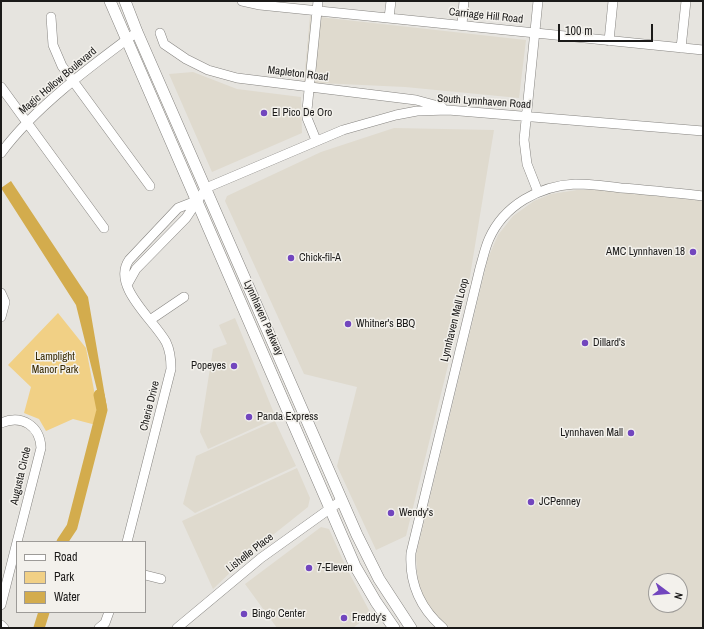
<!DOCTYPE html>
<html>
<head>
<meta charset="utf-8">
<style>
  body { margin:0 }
  #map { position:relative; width:704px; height:629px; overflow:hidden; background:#e6e4df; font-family:"Archivo Narrow",sans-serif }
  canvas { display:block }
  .frame { position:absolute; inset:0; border:2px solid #1b1a19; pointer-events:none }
  .legend { position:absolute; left:16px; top:541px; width:130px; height:72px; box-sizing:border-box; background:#f3f1ec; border:1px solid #9d9b98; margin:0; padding:5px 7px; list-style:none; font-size:12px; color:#1b1a19 }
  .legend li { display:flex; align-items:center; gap:8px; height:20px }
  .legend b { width:20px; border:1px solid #9d9b98 }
  .north { position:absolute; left:648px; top:573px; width:40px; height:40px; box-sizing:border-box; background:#f3f1ec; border:1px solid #9d9b98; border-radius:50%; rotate:106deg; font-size:11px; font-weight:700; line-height:16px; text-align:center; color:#1b1a19 }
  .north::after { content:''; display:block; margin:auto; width:14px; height:18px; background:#7246be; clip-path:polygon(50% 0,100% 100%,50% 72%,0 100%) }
  .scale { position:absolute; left:558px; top:24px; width:95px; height:18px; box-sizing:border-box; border:2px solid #1b1a19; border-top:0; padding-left:5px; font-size:12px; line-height:14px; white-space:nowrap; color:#1b1a19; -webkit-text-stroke:3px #f3f1ec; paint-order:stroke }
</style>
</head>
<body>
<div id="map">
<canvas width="704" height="629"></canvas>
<div class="frame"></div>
<ul class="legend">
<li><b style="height:5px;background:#fff"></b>Road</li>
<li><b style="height:11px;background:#f1d085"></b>Park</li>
<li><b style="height:11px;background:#d3ac4d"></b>Water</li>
</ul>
<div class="north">N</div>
<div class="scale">100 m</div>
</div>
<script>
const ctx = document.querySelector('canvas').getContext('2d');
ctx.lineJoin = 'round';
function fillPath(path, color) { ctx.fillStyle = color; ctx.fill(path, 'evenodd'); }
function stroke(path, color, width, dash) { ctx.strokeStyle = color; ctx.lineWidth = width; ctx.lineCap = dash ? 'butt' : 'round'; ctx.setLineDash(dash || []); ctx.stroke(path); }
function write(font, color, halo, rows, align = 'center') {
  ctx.font = font + ' "Archivo Narrow",sans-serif'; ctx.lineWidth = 3; ctx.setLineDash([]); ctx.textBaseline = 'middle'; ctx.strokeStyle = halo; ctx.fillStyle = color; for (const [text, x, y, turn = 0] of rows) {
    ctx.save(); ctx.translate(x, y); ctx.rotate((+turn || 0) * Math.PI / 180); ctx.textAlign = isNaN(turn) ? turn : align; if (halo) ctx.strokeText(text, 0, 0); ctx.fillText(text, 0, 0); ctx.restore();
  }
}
fillPath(new Path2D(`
  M 310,16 L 526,40 L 519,98 L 405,87 L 319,83 L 303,91 Z
  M 193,72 L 237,89 L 301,97 L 302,133 L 212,172 L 169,74 Z
  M 394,128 L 494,130 L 470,276 L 406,536 L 376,550 L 337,466 L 357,387 L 304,374 L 225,201 L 227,196 L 321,152 Z
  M 577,190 L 603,190 L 703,201 L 703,628 L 451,628 L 443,623 L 424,600 L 418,586 L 416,555 L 488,258 L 498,235 L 513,216 L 534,201 L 551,194 ZM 656,581 L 680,581 L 680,605 L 656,605 Z
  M 235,318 L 276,418 L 208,449 L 200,432 L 213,349 L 227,344 L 219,325 Z
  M 275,421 L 296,466 L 195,513 L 183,504 L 196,456 Z
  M 297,468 L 310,498 L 308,507 L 254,550 L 213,589 L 182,521 Z
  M 321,527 L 329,529 L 346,567 L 371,614 L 353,628 L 277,628 L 245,584 Z`), '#dfdace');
fillPath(new Path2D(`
  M 58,313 L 86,348 L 97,406 L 96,425 L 73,419 L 46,431 L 39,419 L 24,413 L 31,387 L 8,365 Z`), '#f1d085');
fillPath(new Path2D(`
  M 11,181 L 88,297 L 107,408 L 102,410 L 76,305 L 1,188 Z`), '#d3ac4d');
stroke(new Path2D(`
  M 62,542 L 72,527 L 102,410 L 99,395
  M 39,628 L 44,612`), '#d3ac4d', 11);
const minor = new Path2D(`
  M 242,1 L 260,5 L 703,50
  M 51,17 L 53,45 L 62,66 L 150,186
  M 389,18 L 391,1
  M 462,25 L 464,1
  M 160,33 L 164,44 L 186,59 L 208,70 L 237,78 L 416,100 L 442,107
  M 609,41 L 613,1
  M 681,48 L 686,1
  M 1,87 L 104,228
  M 316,140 L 307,118 L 307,110 L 318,1
  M 1,153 C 35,107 91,66 137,32
  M 538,192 L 527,164 L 524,140 L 538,1
  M 127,285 L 136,269 L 186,218 L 206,188 L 343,130 L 396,115 L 417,111 L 448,110 L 703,131
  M 1,293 L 5,302 L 1,317
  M 150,320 L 184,297
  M 1,423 C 22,414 40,426 41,448 L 17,542
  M 127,542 L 171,369 C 171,360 170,350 166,342 C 154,320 111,286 129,260 L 178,208 L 196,201
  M 145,575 L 161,579
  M 1,605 L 17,542
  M 1,625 L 4,628
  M 99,628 L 105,623 L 109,612
  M 177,628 L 261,558 L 342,500
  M 443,628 C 420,608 409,584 411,553 L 480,268 C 483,258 485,248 489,239 C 504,205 539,186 575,184 C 590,184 606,186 621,188 C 648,190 676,193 703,196`);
const major = new Path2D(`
  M 110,1 L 355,566 L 376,602 L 394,628
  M 125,1 L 137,32 L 357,535 L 379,579 L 411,628`);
stroke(minor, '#868480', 10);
stroke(major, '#868480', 12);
stroke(minor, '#fff', 9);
stroke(major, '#fff', 11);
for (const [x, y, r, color] of [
  [264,113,4,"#7246be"],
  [693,252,4,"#7246be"],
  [291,258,4,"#7246be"],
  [348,324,4,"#7246be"],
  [585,343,4,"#7246be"],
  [234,366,4,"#7246be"],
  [249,417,4,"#7246be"],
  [631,433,4,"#7246be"],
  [531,502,4,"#7246be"],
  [391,513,4,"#7246be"],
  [309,568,4,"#7246be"],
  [244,614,4,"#7246be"],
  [344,618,4,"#7246be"]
]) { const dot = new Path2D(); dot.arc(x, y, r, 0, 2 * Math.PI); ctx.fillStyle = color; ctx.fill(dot); stroke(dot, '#f3f1ec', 1.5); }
write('11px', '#1b1a19', '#f3f1ec', [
  ["Carriage Hill Road",486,16,6],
  ["Mapleton Road",298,74,7],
  ["Magic Hollow Boulevard",58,81,-40],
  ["South Lynnhaven Road",484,102,4],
  ["Lynnhaven Parkway",263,318,66],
  ["Lynnhaven Mall Loop",455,320,-76],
  ["Cherie Drive",150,406,-76],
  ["Augusta Circle",21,476,-77],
  ["Lishelle Place",250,553,-38]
]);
write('11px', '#1b1a19', '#f3f1ec', [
  ["El Pico De Oro",272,113],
  ["AMC Lynnhaven 18",685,252,"right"],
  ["Chick-fil-A",299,258],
  ["Whitner's BBQ",356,324],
  ["Dillard's",593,343],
  ["Popeyes",226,366,"right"],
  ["Panda Express",257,417],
  ["Lynnhaven Mall",623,433,"right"],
  ["JCPenney",539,502],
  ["Wendy's",399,513],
  ["7-Eleven",317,568],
  ["Bingo Center",252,614],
  ["Freddy's",352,618]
], 'left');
write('11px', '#382900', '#f3f1ec', [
  ["Lamplight",55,357],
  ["Manor Park",55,370]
]);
</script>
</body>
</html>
